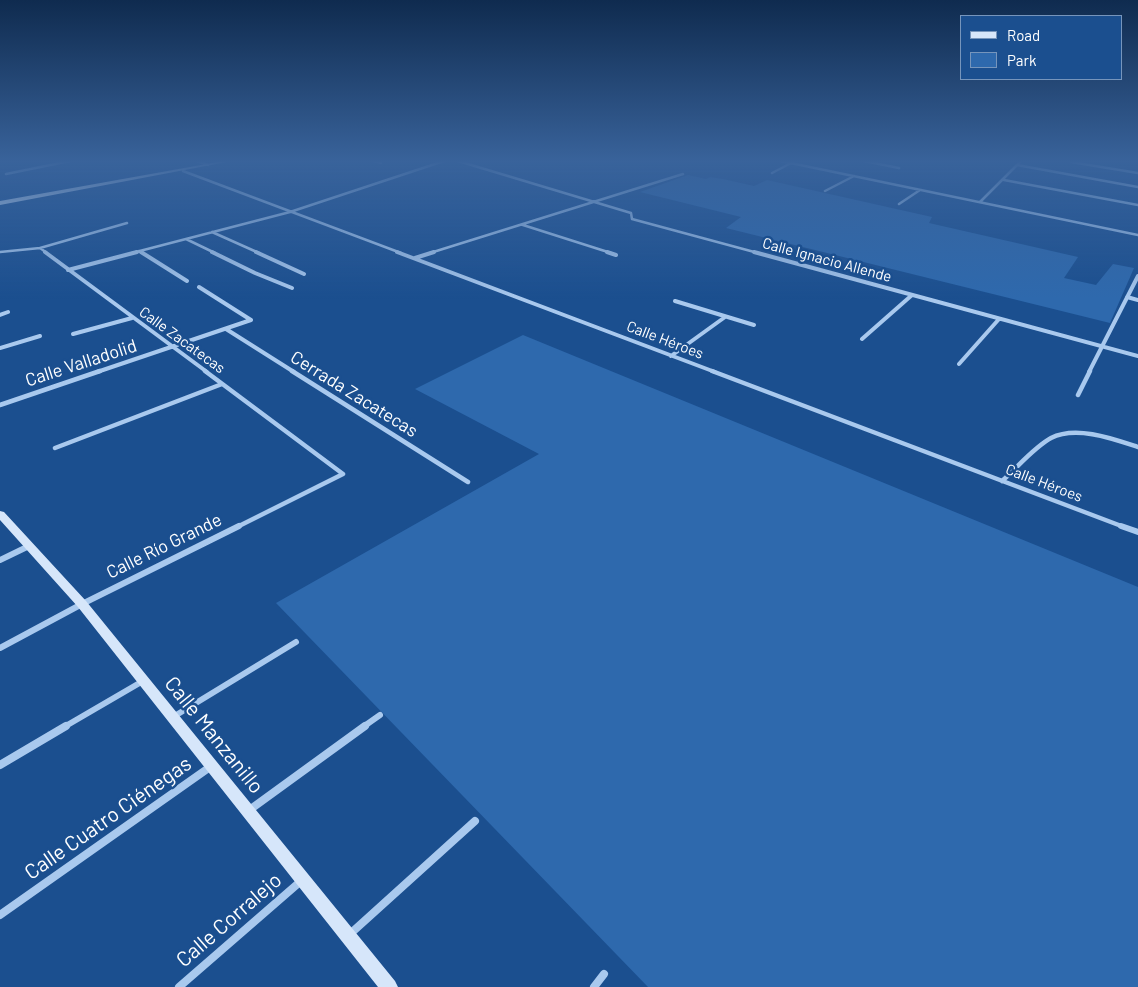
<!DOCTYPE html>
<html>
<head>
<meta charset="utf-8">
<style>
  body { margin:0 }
  #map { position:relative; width:1138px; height:987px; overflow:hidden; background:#1b4f8f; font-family:Barlow,sans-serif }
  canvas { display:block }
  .legend { position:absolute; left:960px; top:15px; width:162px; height:65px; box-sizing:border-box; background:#1b4f8f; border:1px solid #7695bc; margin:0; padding:6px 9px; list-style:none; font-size:15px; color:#fff }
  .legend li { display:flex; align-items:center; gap:10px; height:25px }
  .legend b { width:25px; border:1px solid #7695bc }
</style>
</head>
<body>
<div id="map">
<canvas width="1138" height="987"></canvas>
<ul class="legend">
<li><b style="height:6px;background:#d6e6fa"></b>Road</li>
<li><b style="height:14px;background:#2e69ad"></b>Park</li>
</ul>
</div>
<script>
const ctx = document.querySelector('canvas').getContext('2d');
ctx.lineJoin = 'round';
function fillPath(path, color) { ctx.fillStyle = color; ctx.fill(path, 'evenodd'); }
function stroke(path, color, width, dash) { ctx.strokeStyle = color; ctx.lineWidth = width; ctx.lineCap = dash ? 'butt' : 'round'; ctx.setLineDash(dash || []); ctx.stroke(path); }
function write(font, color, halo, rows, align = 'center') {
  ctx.font = font + ' Barlow,sans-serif'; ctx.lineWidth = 5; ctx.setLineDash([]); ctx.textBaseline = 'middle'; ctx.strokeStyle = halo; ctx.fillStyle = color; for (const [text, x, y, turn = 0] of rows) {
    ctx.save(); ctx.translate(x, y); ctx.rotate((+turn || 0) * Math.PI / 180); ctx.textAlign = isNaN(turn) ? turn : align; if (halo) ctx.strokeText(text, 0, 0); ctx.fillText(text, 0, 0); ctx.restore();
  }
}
fillPath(new Path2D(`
  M 688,175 L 706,179 L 710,177 L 723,179 L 754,186 L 767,180 L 932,217 L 929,223 L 1078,257 L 1064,278 L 1096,285 L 1113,264 L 1134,268 L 1110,323 L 726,228 L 741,217 L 640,192 Z
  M 523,335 L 1138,587 L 1138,987 L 648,987 L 276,603 L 539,454 L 415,389 Z`), '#2e69ad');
stroke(new Path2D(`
  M 197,161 L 208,165
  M 374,161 L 381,163
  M 458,161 L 631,213 L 632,219 L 758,253
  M 781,161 L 1138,235
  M 864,161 L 899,168
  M 1071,162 L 1138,173
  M 1017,165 L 1138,187
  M 183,171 L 401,253
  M 772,173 L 791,163
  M 6,174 L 70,161
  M 1004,180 L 1138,205
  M 825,191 L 854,176
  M 980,202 L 1021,161
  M 899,204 L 920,190
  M 523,225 L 611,253
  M 212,232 L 259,253
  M 186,239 L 215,253
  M 40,248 L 127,223
  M 139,251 L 143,253
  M 0,252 L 40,248 L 47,253
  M 132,253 L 290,212 L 444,161
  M 430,253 L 683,174`), '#a9c9ee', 2.5);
stroke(new Path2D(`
  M 45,252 L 207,372
  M 141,252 L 187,281
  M 212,252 L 255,273 L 292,288
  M 256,252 L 304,274
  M 397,252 L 715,372
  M 607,252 L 616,255
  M 754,252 L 1138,356
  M 415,258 L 434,252
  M 68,270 L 137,252
  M 199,287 L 251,320
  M 1127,297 L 1138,300
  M 675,301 L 754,325
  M 0,315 L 8,312
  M 226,329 L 294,372
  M 73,334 L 132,318
  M 862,339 L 912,295
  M 0,348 L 40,336
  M 671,356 L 725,317
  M 959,364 L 999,319
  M 97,372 L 251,320
  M 1089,372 L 1138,276`), '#a9c9ee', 4);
stroke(new Path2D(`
  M 205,371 L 343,474 L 237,527
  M 292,371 L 468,482
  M 712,371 L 1124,527
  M 1078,395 L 1090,371
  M 0,405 L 100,371
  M 55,448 L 222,384
  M 1002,481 C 1018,467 1033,448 1051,438 C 1076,425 1114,439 1138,447`), '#a9c9ee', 4.5);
stroke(new Path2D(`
  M 1121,526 L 1138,532
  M 0,560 L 29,546
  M 0,648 L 82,604 L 239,526
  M 173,717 L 296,642
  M 64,727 L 143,681
  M 363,727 L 380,715`), '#a9c9ee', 6);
stroke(new Path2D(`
  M 0,765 L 66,726
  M 248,811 L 365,726
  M 0,915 L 210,767
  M 350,934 L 475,821
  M 179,987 L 301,881
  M 594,987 L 604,974`), '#a9c9ee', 8);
fillPath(new Path2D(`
  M 223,161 L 232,161 L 0,205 L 0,201 Z
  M 0,511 L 4,512 L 86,601 L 395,981 L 398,987 L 378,987 L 78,607 L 0,520 Z`), '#d6e6fa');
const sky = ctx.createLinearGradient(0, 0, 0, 299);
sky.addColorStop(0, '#0f2b4f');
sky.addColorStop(0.54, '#39639b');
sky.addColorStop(1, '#39639b00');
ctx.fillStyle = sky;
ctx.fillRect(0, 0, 1138, 299);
write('15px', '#fff', '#1b4f8f', [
  ["Calle Ignacio Allende",827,260,15],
  ["Calle Zacatecas",182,340,36],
  ["Calle Héroes",665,340,21],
  ["Calle Héroes",1044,483,21]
]);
write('18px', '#fff', '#1b4f8f', [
  ["Calle Valladolid",81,363,-18],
  ["Cerrada Zacatecas",354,394,32],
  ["Calle Río Grande",164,546,-26]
]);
write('21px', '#fff', '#1b4f8f', [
  ["Calle Manzanillo",214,735,51],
  ["Calle Cuatro Ciénegas",108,818,-35],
  ["Calle Corralejo",229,920,-41]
]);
</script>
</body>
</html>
